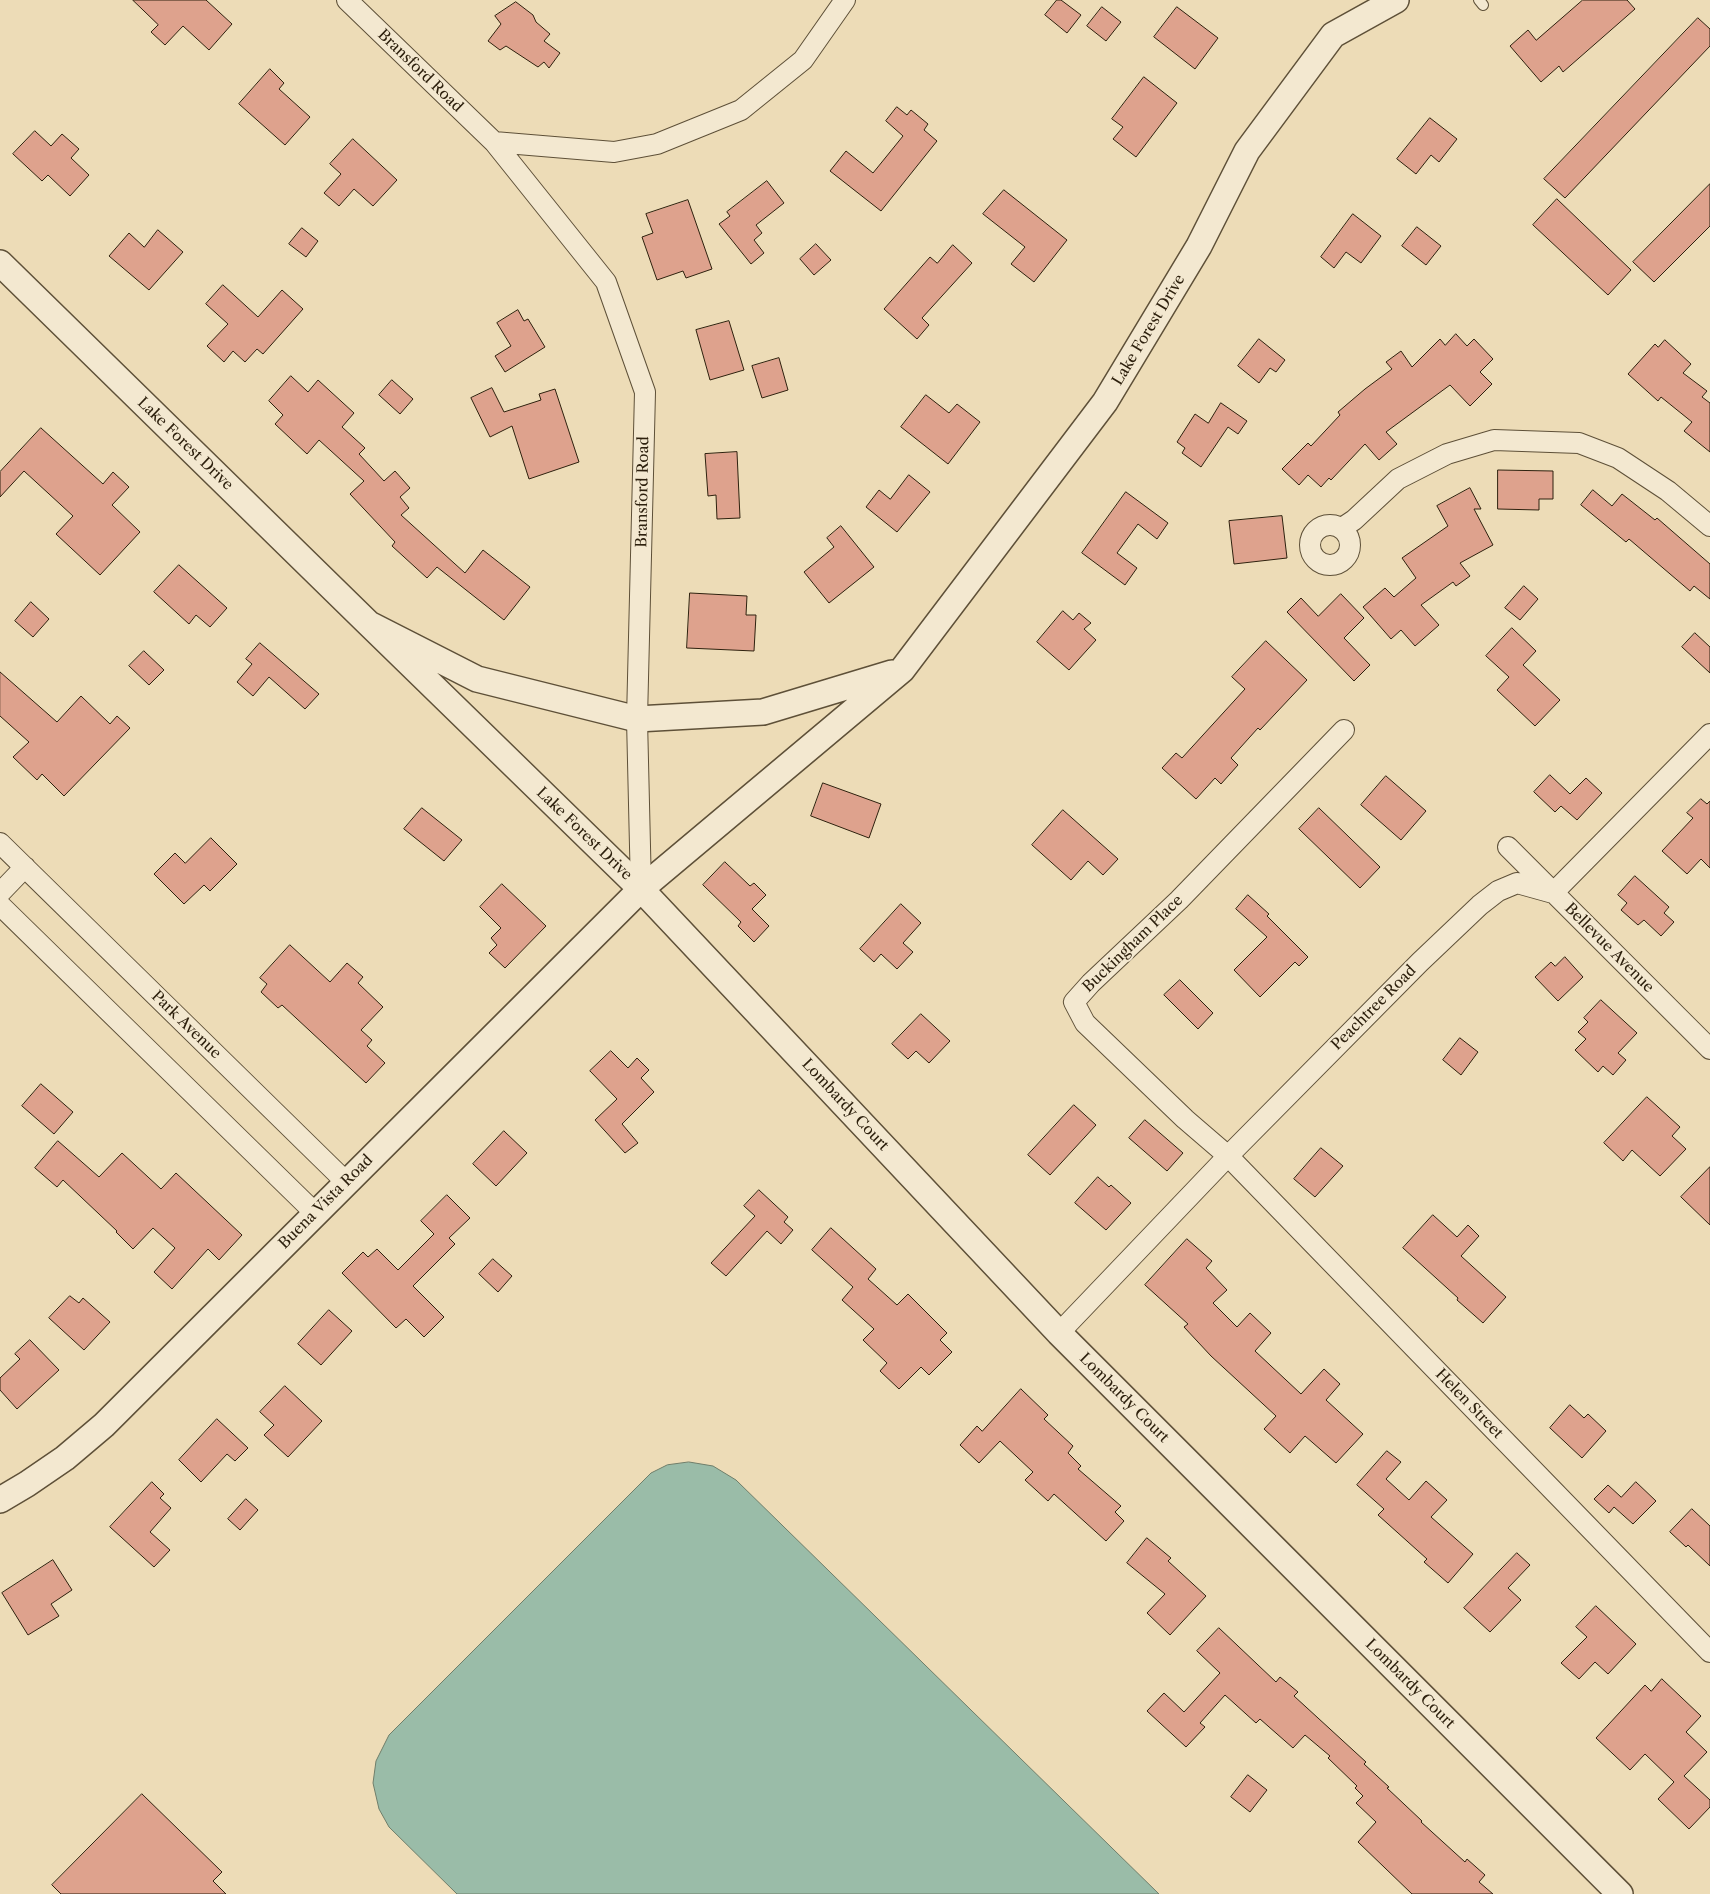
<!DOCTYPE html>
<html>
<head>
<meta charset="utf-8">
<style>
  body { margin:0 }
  canvas { display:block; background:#eddcb7 }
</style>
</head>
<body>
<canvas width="1710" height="1894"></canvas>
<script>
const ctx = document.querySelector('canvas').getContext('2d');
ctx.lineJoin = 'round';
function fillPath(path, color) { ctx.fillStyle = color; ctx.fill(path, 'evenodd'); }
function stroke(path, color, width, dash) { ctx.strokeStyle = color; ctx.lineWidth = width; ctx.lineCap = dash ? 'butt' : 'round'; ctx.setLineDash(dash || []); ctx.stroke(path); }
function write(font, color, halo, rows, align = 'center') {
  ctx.font = font + ' "Libre Caslon Text",serif'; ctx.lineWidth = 4; ctx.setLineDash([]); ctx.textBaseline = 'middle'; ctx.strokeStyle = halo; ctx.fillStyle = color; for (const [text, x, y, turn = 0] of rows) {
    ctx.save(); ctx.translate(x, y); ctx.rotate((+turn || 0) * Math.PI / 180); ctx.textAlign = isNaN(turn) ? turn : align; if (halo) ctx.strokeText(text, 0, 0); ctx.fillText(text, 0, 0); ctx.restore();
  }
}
const water = new Path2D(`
  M 689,1462 L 713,1466 L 736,1480 L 1159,1894 L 457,1894 L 389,1827 L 379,1809 L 373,1783 L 376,1761 L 389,1735 L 651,1473 L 667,1465 Z`);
fillPath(water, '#9abca8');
stroke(water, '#6f7e6a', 1);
const building = new Path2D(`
  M 133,0 L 206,0 L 232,24 L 209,50 L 183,26 L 165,45 L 151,32 L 158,25 Z
  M 1057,0 L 1061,0 L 1081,15 L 1067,33 L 1045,15 Z
  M 1583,0 L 1627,0 L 1635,9 L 1563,72 L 1559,66 L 1541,82 L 1510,46 L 1528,30 L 1536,40 Z
  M 516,2 L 533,15 L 536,22 L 550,34 L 544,41 L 560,53 L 549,68 L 544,62 L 538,67 L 506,46 L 500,50 L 488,41 L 501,24 L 495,16 Z
  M 1102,7 L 1121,22 L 1106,41 L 1087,26 Z
  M 1177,7 L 1218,38 L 1195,69 L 1154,37 Z
  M 1698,18 L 1710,29 L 1710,46 L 1565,198 L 1544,179 Z
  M 270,69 L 284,83 L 279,89 L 310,117 L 285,145 L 239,104 Z
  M 1144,77 L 1177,103 L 1136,157 L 1113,139 L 1123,127 L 1112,119 Z
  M 897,107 L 907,115 L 911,110 L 928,124 L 924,130 L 937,141 L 881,211 L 830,171 L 846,151 L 873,173 L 903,136 L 886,121 Z
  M 1430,118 L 1457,139 L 1439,162 L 1431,155 L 1416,174 L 1397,159 Z
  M 35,131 L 51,146 L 62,134 L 79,149 L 71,158 L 89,175 L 70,196 L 48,175 L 42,181 L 13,154 Z
  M 353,139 L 397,180 L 373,206 L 354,189 L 339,206 L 324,193 L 341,174 L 330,164 Z
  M 767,181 L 784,203 L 756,225 L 762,233 L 754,240 L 764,253 L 751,264 L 719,224 L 730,216 L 727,212 Z
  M 1710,184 L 1710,226 L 1654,282 L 1633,262 Z
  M 1004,190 L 1067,240 L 1034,282 L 1011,264 L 1025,247 L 983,214 Z
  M 1557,199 L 1631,270 L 1608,295 L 1533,225 Z
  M 688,200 L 712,269 L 686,278 L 683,271 L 657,280 L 642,237 L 653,233 L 646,214 Z
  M 1353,214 L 1381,236 L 1361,263 L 1346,252 L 1334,268 L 1321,257 Z
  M 1417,227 L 1441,246 L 1426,265 L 1402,246 Z
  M 302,228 L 318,241 L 306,257 L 289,244 Z
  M 158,230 L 183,252 L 149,290 L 109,256 L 129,233 L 144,247 Z
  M 816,244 L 831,260 L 814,275 L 800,259 Z
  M 953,245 L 972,263 L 922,318 L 929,325 L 917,339 L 884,309 L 930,257 L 937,263 Z
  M 223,285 L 258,317 L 282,290 L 303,309 L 263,354 L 257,349 L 245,362 L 233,351 L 224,362 L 207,346 L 228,324 L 206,304 Z
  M 518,310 L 524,321 L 528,319 L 545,347 L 505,372 L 495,356 L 511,346 L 497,323 Z
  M 729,321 L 744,370 L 710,380 L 696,330 Z
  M 1456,334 L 1467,346 L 1474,339 L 1493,359 L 1480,372 L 1492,384 L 1470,406 L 1450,385 L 1386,432 L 1397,444 L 1379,460 L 1365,444 L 1331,480 L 1329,478 L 1321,487 L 1308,475 L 1299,485 L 1282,469 L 1308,443 L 1311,446 L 1340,415 L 1338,412 L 1365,389 L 1392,369 L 1386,362 L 1401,351 L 1412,367 L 1440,339 L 1445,345 Z
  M 1259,339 L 1285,360 L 1276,372 L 1270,368 L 1259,383 L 1238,366 Z
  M 1665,340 L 1691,364 L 1683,373 L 1707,391 L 1702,397 L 1710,403 L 1710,452 L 1684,431 L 1692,422 L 1661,397 L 1658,401 L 1628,374 L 1655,344 L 1658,347 Z
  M 779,358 L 788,390 L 762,398 L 752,366 Z
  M 291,376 L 308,392 L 318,380 L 354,413 L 342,427 L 365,448 L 359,454 L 384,481 L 395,471 L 410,488 L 400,497 L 409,508 L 401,515 L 465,573 L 483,550 L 530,587 L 504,620 L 437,567 L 427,578 L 392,546 L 395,542 L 350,494 L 364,481 L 319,440 L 307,454 L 275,424 L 283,415 L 269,401 Z
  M 392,380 L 413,399 L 400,414 L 379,395 Z
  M 492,388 L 504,412 L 541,400 L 539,394 L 555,389 L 579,462 L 529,479 L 512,426 L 490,437 L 471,398 Z
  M 926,395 L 949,413 L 957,404 L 980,422 L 948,464 L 901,427 Z
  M 1221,403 L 1247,421 L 1238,434 L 1228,427 L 1201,467 L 1182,453 L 1185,448 L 1177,442 L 1195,414 L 1208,423 Z
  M 41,428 L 103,484 L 113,472 L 129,487 L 112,505 L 140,532 L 100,575 L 56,534 L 73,516 L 24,471 L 0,497 L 0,472 Z
  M 737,452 L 740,518 L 717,519 L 716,495 L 708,496 L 705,454 Z
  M 1498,470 L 1553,471 L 1553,499 L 1539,499 L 1539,510 L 1498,509 Z
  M 909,475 L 930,492 L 897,532 L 866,507 L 879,490 L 890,499 Z
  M 1470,488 L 1481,509 L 1474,509 L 1493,545 L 1460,563 L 1470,576 L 1456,586 L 1453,582 L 1421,605 L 1439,625 L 1415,646 L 1401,630 L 1391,639 L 1363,607 L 1385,588 L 1394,597 L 1416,578 L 1402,558 L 1448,526 L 1437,506 Z
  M 1593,490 L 1612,506 L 1622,494 L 1655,520 L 1657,518 L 1710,564 L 1710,599 L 1694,586 L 1690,591 L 1629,539 L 1626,542 L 1581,505 Z
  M 1126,492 L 1168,523 L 1157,539 L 1138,524 L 1117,553 L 1137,568 L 1125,585 L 1082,553 Z
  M 1282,516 L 1287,558 L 1234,564 L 1229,521 Z
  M 841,526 L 874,567 L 829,603 L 804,572 L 834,547 L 827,538 Z
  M 179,565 L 227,608 L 210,627 L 196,615 L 189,624 L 154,592 Z
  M 1524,586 L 1538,599 L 1520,620 L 1505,608 Z
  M 690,593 L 747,596 L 746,615 L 756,615 L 754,651 L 687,648 Z
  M 1341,594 L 1364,618 L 1344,638 L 1370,665 L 1354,681 L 1287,612 L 1301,598 L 1318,616 Z
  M 31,602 L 49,619 L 33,637 L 15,621 Z
  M 1063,611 L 1073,620 L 1079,613 L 1091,623 L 1084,629 L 1096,640 L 1069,670 L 1037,642 Z
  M 1512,628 L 1536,651 L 1523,665 L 1560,700 L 1535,726 L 1497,690 L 1509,677 L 1486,656 Z
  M 1695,633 L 1710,647 L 1710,673 L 1682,647 Z
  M 1266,641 L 1307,680 L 1260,730 L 1258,728 L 1231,758 L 1238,765 L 1221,784 L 1215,778 L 1196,799 L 1162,768 L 1176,753 L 1182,758 L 1245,689 L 1232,677 Z
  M 260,643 L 319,694 L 305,709 L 269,677 L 253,696 L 237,682 L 252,664 L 246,659 Z
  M 144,651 L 164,670 L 149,685 L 129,666 Z
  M 0,672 L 57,722 L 81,696 L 110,724 L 117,716 L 130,728 L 64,796 L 42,774 L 37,780 L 13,757 L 29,742 L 0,716 Z
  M 1550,775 L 1570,794 L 1586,778 L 1602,793 L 1577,820 L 1561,806 L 1555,812 L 1534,792 Z
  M 1386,776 L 1426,811 L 1401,840 L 1361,805 Z
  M 823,783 L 881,804 L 869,838 L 811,816 Z
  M 1701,799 L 1707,804 L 1710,801 L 1710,868 L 1701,859 L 1687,874 L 1662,851 L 1693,818 L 1687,813 Z
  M 422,808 L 462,840 L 444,861 L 404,829 Z
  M 1319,808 L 1380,867 L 1360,888 L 1299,829 Z
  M 1063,810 L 1118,859 L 1103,875 L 1088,861 L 1071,880 L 1032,845 Z
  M 211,838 L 237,864 L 210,891 L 204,885 L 184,904 L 154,874 L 175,853 L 185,863 Z
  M 725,862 L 750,886 L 754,883 L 766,895 L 752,909 L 769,926 L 754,942 L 738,926 L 741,922 L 703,885 Z
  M 1635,876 L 1669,907 L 1664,913 L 1674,922 L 1661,936 L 1644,920 L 1638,925 L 1621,910 L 1627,903 L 1618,895 Z
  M 502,884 L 546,926 L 505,968 L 489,953 L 497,945 L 491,938 L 501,928 L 480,907 Z
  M 1248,895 L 1269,914 L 1267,916 L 1308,957 L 1299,966 L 1295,962 L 1260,997 L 1234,970 L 1267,937 L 1236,909 Z
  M 901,904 L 921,923 L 903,943 L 913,952 L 897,969 L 881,954 L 874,962 L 860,949 Z
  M 290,945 L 330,982 L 347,963 L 363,977 L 358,983 L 383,1007 L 361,1030 L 372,1040 L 367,1046 L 385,1063 L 366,1083 L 282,1005 L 278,1008 L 261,992 L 267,984 L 260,978 Z
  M 1565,957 L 1583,977 L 1558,1001 L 1535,977 L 1551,962 L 1555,966 Z
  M 1180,980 L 1213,1013 L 1198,1029 L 1164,995 Z
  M 1601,1000 L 1637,1033 L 1618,1053 L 1626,1060 L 1613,1075 L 1603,1066 L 1598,1072 L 1575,1050 L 1586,1039 L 1578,1032 L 1588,1022 L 1584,1018 Z
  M 921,1014 L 950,1041 L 929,1063 L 916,1051 L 908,1059 L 892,1044 Z
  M 1460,1038 L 1478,1052 L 1461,1075 L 1443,1060 Z
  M 611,1051 L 628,1068 L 637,1058 L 649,1070 L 641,1078 L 654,1092 L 622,1124 L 638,1143 L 625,1153 L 595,1120 L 617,1099 L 590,1071 Z
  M 41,1084 L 73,1112 L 54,1134 L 22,1106 Z
  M 1647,1097 L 1680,1127 L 1672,1136 L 1686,1149 L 1660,1176 L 1632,1150 L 1623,1161 L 1604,1143 Z
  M 1074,1105 L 1096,1125 L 1050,1175 L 1028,1155 Z
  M 1145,1120 L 1183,1153 L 1167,1171 L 1129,1138 Z
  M 504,1131 L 527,1153 L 496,1186 L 473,1164 Z
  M 58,1141 L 99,1177 L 122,1153 L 161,1189 L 176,1173 L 242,1235 L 219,1260 L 208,1249 L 172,1289 L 154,1272 L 175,1248 L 153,1228 L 133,1249 L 116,1232 L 117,1231 L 63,1180 L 57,1187 L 35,1168 Z
  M 1321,1148 L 1343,1166 L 1315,1197 L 1294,1179 Z
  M 1710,1167 L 1710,1225 L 1681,1197 Z
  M 1098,1177 L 1109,1187 L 1111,1185 L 1131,1203 L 1106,1230 L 1075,1203 Z
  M 759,1190 L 788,1217 L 784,1222 L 793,1230 L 781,1244 L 767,1231 L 726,1276 L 711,1263 L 755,1216 L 744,1206 Z
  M 447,1195 L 470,1218 L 449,1238 L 455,1244 L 413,1286 L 444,1317 L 424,1337 L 406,1319 L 396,1328 L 342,1273 L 363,1252 L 368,1257 L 377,1249 L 398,1270 L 434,1234 L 421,1221 Z
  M 1433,1215 L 1457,1237 L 1468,1225 L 1479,1236 L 1461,1256 L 1506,1297 L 1483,1323 L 1457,1300 L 1458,1298 L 1403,1248 Z
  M 831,1228 L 876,1269 L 868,1279 L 897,1305 L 908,1294 L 947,1333 L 940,1340 L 952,1352 L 929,1375 L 921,1367 L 899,1389 L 880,1371 L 887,1363 L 863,1340 L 874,1329 L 842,1300 L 853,1287 L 812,1250 Z
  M 1187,1239 L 1212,1261 L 1206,1268 L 1227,1290 L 1213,1303 L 1237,1327 L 1250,1313 L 1271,1333 L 1255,1351 L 1301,1394 L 1324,1369 L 1340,1384 L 1326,1400 L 1363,1434 L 1336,1463 L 1305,1436 L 1290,1453 L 1264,1429 L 1276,1416 L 1211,1356 L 1184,1327 L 1188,1324 L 1145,1285 Z
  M 493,1259 L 512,1276 L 498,1292 L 479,1274 Z
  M 70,1296 L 79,1303 L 83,1298 L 110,1322 L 84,1350 L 49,1318 Z
  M 329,1310 L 352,1331 L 321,1365 L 298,1344 Z
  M 30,1340 L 59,1370 L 17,1409 L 0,1390 L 0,1378 L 20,1359 L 15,1354 Z
  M 285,1386 L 322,1421 L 288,1457 L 264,1435 L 274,1425 L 260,1412 Z
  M 1021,1389 L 1048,1415 L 1044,1419 L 1073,1446 L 1068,1453 L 1081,1466 L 1078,1469 L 1121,1506 L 1115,1512 L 1124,1521 L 1106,1541 L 1054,1494 L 1048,1501 L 1025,1480 L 1033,1472 L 1000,1441 L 979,1463 L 960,1445 L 977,1426 L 982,1431 Z
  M 1570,1405 L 1584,1418 L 1588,1414 L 1606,1431 L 1582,1458 L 1550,1428 Z
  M 217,1419 L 248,1448 L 235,1461 L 227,1454 L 201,1482 L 179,1460 Z
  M 1387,1451 L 1401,1462 L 1386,1479 L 1409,1500 L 1426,1481 L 1447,1500 L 1431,1517 L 1473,1554 L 1448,1583 L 1424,1562 L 1427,1559 L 1378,1515 L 1384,1509 L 1357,1485 Z
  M 152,1482 L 164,1494 L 160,1498 L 171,1508 L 150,1532 L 170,1550 L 154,1567 L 110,1527 Z
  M 1636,1482 L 1656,1501 L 1633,1524 L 1614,1507 L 1609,1513 L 1594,1499 L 1608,1485 L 1621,1497 Z
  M 246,1499 L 258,1510 L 240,1530 L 228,1519 Z
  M 1692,1509 L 1710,1526 L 1710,1566 L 1688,1545 L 1686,1547 L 1670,1532 Z
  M 1147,1538 L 1171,1558 L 1168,1561 L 1206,1596 L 1170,1635 L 1147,1613 L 1165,1594 L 1127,1563 Z
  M 1517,1553 L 1530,1565 L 1508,1588 L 1521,1600 L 1490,1632 L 1464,1608 Z
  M 53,1560 L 72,1590 L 51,1604 L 59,1616 L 28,1635 L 2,1593 Z
  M 1596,1606 L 1636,1644 L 1608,1674 L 1595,1662 L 1579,1679 L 1561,1663 L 1587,1637 L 1576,1627 Z
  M 1219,1628 L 1276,1682 L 1280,1677 L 1298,1692 L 1294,1696 L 1366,1762 L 1364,1764 L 1389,1787 L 1387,1788 L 1422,1821 L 1421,1822 L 1465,1862 L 1467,1859 L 1485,1875 L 1479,1882 L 1493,1894 L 1412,1894 L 1358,1842 L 1376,1822 L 1356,1803 L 1363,1796 L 1355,1788 L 1357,1786 L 1328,1758 L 1330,1756 L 1305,1735 L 1293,1748 L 1260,1719 L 1256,1723 L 1225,1695 L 1200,1723 L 1205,1727 L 1186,1747 L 1147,1711 L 1164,1693 L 1184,1712 L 1220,1673 L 1197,1651 Z
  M 1662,1679 L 1701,1716 L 1686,1732 L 1707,1752 L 1684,1776 L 1710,1800 L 1710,1807 L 1689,1829 L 1658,1799 L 1674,1782 L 1645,1754 L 1630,1770 L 1596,1738 L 1645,1685 L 1651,1691 Z
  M 1248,1775 L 1267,1790 L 1250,1812 L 1231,1797 Z
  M 142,1794 L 222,1872 L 213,1881 L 226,1894 L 61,1894 L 52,1885 Z`);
fillPath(building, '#dea28d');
stroke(building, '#2e210e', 1);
const service = new Path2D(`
  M 1479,0 L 1483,5`);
const minor = new Path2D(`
  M 347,0 L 494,142 L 614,152 L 657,144 L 741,110 L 803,60 L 845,0
  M 494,142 L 606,282 L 645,392 L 637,719 L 641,889
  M1310 545a20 20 0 1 1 40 0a20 20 0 1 1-40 0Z
  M 1342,528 L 1354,520 L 1398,479 L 1447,454 L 1494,440 L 1579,443 L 1618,458 L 1668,491 L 1710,526
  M 1344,730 L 1179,900 L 1091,983 L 1074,1002 L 1085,1023 L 1185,1119 L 1228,1156 L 1710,1652
  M 0,843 L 346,1182
  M 1508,847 L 1710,1049
  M 0,893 L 25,867
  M 0,905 L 315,1213
  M 1059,1333 L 1228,1156 L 1420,962 L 1480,905 L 1498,891 L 1517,883 L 1553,893 L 1710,734`);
const tertiary = new Path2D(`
  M 0,263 L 369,624 L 477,679 L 637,719 L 763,712 L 892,673
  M 369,624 L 641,889 L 1059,1333 L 1620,1894
  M 0,1500 L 27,1484 L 65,1458 L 104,1425 L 641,889 L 902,670 L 1105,402 L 1199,246 L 1247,151 L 1333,35 L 1396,0`);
stroke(service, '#5e5038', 12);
stroke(minor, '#5e5038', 22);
stroke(tertiary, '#5e5038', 28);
stroke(service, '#f3e8d0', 10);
stroke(minor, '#f3e8d0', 20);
stroke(tertiary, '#f3e8d0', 25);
write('15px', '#2e210e', '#f3e8d0', [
  ["Bransford Road",420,71,44],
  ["Lake Forest Drive",1149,330,-59],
  ["Lake Forest Drive",185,444,44],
  ["Bransford Road",643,492,-89],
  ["Lake Forest Drive",584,834,44],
  ["Buckingham Place",1133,944,-44],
  ["Bellevue Avenue",1609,948,45],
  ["Peachtree Road",1374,1008,-45],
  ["Park Avenue",186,1025,44],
  ["Lombardy Court",845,1105,47],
  ["Buena Vista Road",326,1202,-45],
  ["Lombardy Court",1124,1398,45],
  ["Helen Street",1469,1404,46],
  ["Lombardy Court",1410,1684,45]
]);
</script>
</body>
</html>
